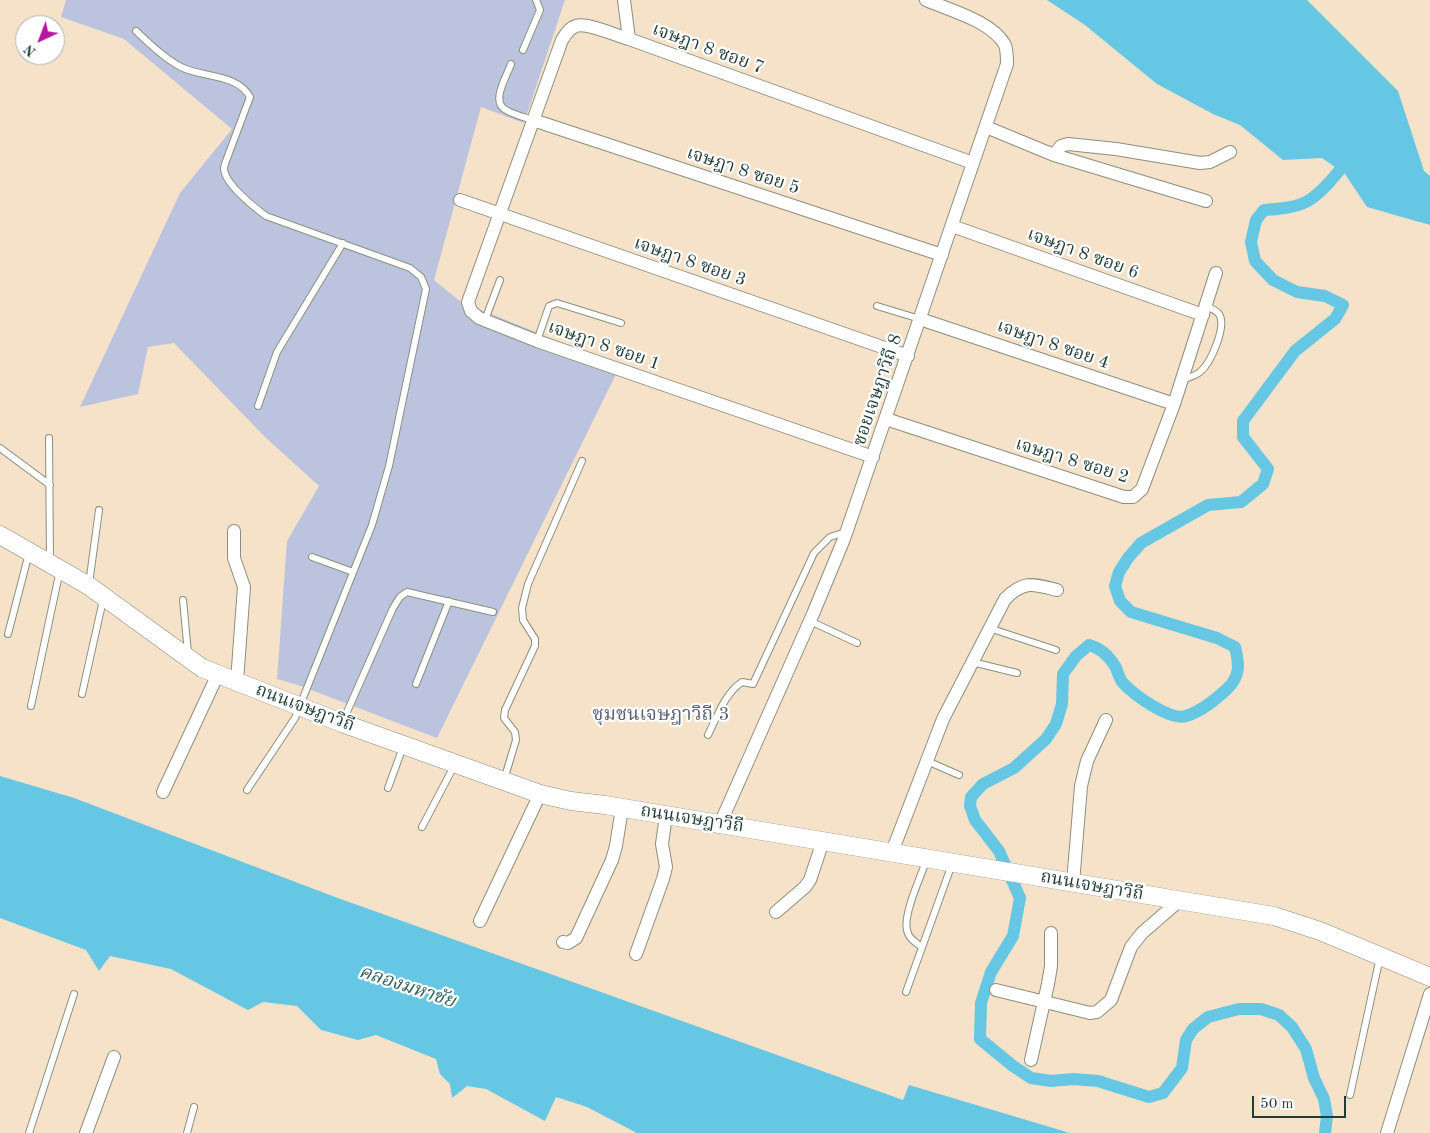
<!DOCTYPE html>
<html>
<head>
<meta charset="utf-8">
<style>
  body { margin:0 }
  #map { position:relative; width:1430px; height:1133px; overflow:hidden; background:#f5e2c8; font-family:"Old Standard TT",serif }
  canvas { display:block }
  .north { position:absolute; left:15px; top:15px; width:50px; height:50px; box-sizing:border-box; background:#fff; border:1px solid #a5b1ae; border-radius:50%; rotate:223deg; font-size:14px; font-weight:700; line-height:20px; text-align:center; color:#1f3d34 }
  .north::after { content:''; display:block; margin:auto; width:18px; height:22px; background:#b5179e; clip-path:polygon(50% 0,100% 100%,50% 72%,0 100%) }
  .scale { position:absolute; left:1252px; top:1096px; width:94px; height:22px; box-sizing:border-box; border:2px solid #1f3d34; border-top:0; padding-left:6px; font-size:15px; line-height:18px; white-space:nowrap; color:#1f3d34; -webkit-text-stroke:4px #fff; paint-order:stroke }
</style>
</head>
<body>
<div id="map">
<canvas width="1430" height="1133"></canvas>
<div class="north">N</div>
<div class="scale">50 m</div>
</div>
<script>
const ctx = document.querySelector('canvas').getContext('2d');
ctx.lineJoin = 'round';
function fillPath(path, color) { ctx.fillStyle = color; ctx.fill(path, 'evenodd'); }
function stroke(path, color, width, dash) { ctx.strokeStyle = color; ctx.lineWidth = width; ctx.lineCap = dash ? 'butt' : 'round'; ctx.setLineDash(dash || []); ctx.stroke(path); }
function write(font, color, halo, rows, align = 'center') {
  ctx.font = font + ' "Old Standard TT","Noto Serif Thai",serif'; ctx.lineWidth = 4.5; ctx.setLineDash([]); ctx.textBaseline = 'middle'; ctx.strokeStyle = halo; ctx.fillStyle = color; for (const [text, x, y, turn = 0] of rows) {
    ctx.save(); ctx.translate(x, y); ctx.rotate((+turn || 0) * Math.PI / 180); ctx.textAlign = isNaN(turn) ? turn : align; if (halo) ctx.strokeText(text, 0, 0); ctx.fillText(text, 0, 0); ctx.restore();
  }
}
fillPath(new Path2D(`
  M 66,0 L 565,0 L 524,123 L 481,107 L 434,280 L 461,302 L 620,366 L 437,738 L 298,685 L 277,679 L 287,541 L 319,486 L 264,436 L 174,343 L 148,347 L 138,394 L 80,407 L 180,193 L 232,129 L 124,39 L 61,17 Z`), '#bbc3de');
fillPath(new Path2D(`
  M 1047,0 L 1307,0 L 1398,91 L 1424,171 L 1430,176 L 1430,225 L 1367,207 L 1345,174 L 1322,158 L 1283,160 L 1240,125 L 1213,114 L 1157,84 L 1085,25 Z
  M 0,776 L 74,798 L 335,897 L 903,1100 L 909,1085 L 1070,1133 L 637,1133 L 587,1107 L 556,1097 L 545,1121 L 486,1089 L 467,1086 L 452,1098 L 450,1084 L 440,1074 L 436,1059 L 376,1035 L 358,1040 L 321,1030 L 297,1006 L 263,1002 L 248,1010 L 171,969 L 110,956 L 99,971 L 86,950 L 0,918 Z`), '#65c7e3');
stroke(new Path2D(`
  M 1325,1133 L 1327,1116 L 1324,1099 L 1314,1078 L 1306,1049 L 1292,1027 L 1279,1015 L 1261,1009 L 1239,1009 L 1208,1017 L 1193,1029 L 1186,1040 L 1182,1068 L 1163,1093 L 1149,1097 L 1098,1081 L 1073,1079 L 1051,1081 L 1031,1078 L 1013,1066 L 980,1039 L 981,1003 L 991,972 L 1013,936 L 1020,898 L 999,851 L 975,820 L 970,806 L 971,797 L 983,784 L 1014,768 L 1046,739 L 1056,724 L 1062,704 L 1063,674 L 1076,656 L 1089,645 C 1100,648 1109,656 1115,666 C 1118,671 1119,679 1123,683 C 1134,695 1170,721 1186,716 C 1202,711 1215,700 1227,689 C 1241,676 1239,663 1235,647 L 1217,638 L 1131,612 L 1120,601 L 1115,586 L 1119,572 L 1128,558 L 1141,543 L 1208,505 L 1241,502 L 1263,484 L 1268,469 L 1243,437 L 1243,421 L 1295,351 L 1335,319 L 1343,305 L 1325,296 L 1297,292 L 1273,280 L 1255,261 L 1251,242 L 1256,220 L 1264,210 C 1278,209 1294,208 1306,202 C 1323,193 1338,172 1350,157`), '#65c7e3', 12);
const lane = new Path2D(`
  M 136,31 C 150,44 164,58 181,67 C 202,78 237,73 250,97 L 226,161 C 225,164 224,166 224,169 C 225,184 254,207 266,216 L 410,268 L 421,277 L 426,289 L 389,466 L 372,525 L 295,718 L 247,790
  M 523,50 L 540,10 L 536,0
  M 511,64 C 507,76 490,102 506,110 C 514,115 524,117 533,120
  M 877,306 L 920,319
  M 485,320 L 500,280
  M 537,341 L 549,306 L 557,303 L 621,323
  M 1182,380 C 1188,377 1196,376 1200,372 C 1211,363 1227,326 1219,314 C 1216,310 1210,308 1206,306
  M 258,406 L 277,352 L 343,243
  M 49,438 L 50,561
  M 0,448 L 50,485
  M 312,557 L 353,572
  M 89,584 L 99,510
  M 183,600 L 188,653
  M 810,621 L 857,643
  M 989,628 L 1056,650
  M 8,634 L 29,553
  M 972,662 L 1017,673
  M 416,684 L 449,601
  M 82,694 L 103,600
  M 31,706 L 60,570
  M 343,721 L 393,608 L 400,597 L 407,592 L 493,612
  M 708,735 C 717,717 725,693 742,682 L 753,684 L 814,553 L 830,537 L 846,532
  M 927,761 L 959,775
  M 504,780 L 516,740 L 515,732 L 504,718 L 505,710 L 535,646 L 535,639 L 523,620 L 522,608 L 528,584 L 582,461
  M 388,788 L 403,747
  M 422,827 L 454,766
  M 922,947 C 916,943 908,938 907,930 C 903,914 921,876 927,859
  M 906,992 L 952,864
  M 1350,1095 L 1380,957
  M 29,1133 L 74,994
  M 187,1133 L 194,1107`);
const street = new Path2D(`
  M 624,0 L 629,39
  M 533,120 L 942,255
  M 986,127 L 1054,155 L 1206,201
  M 1054,155 L 1061,146 L 1068,144 L 1116,149 L 1200,163 L 1210,162 L 1230,152
  M 460,200 L 908,356
  M 952,226 L 1203,315
  M 920,319 L 1174,404
  M 886,419 L 1124,497 L 1133,497 L 1142,489 L 1174,404 L 1216,273
  M 873,457 L 537,341 L 479,318 L 471,311 L 468,302 C 500,215 530,127 562,40 C 566,34 569,28 576,26 C 587,22 617,36 629,39 L 973,163
  M 234,531 L 234,558 L 244,587 L 237,681
  M 163,792 L 218,674
  M 720,824 L 813,614 L 844,539 L 1007,64 C 1007,58 1007,50 1005,45 C 992,21 949,10 926,0
  M 892,852 L 943,719 L 1005,599 C 1024,580 1033,584 1057,590
  M 1073,883 L 1081,786 L 1087,761 L 1106,720
  M 776,912 L 805,887 L 810,880 L 823,841
  M 480,921 L 540,794
  M 563,942 L 568,943 L 576,938 L 612,860 L 616,846 L 622,808
  M 636,954 L 663,879 L 666,867 L 662,844 L 666,815
  M 996,990 L 1090,1013 L 1097,1012 L 1111,1000 L 1131,947 L 1142,933 L 1179,901
  M 1031,1060 L 1048,984 L 1051,966 L 1051,933
  M 86,1133 L 114,1057
  M 1387,1133 L 1430,994`);
const secondary = new Path2D(`
  M 0,535 L 89,586 L 202,668 L 342,723 L 540,794 L 571,801 L 605,805 L 1274,916 L 1320,931 L 1430,977`);
stroke(lane, '#8a907e', 8);
stroke(street, '#8a907e', 14);
stroke(secondary, '#8a907e', 19);
stroke(lane, '#fff', 6);
stroke(street, '#fff', 12);
stroke(secondary, '#fff', 18);
write('18px', '#1f3d34', '#fff', [
  ["เจษฎา 8 ซอย 7",708,49,20],
  ["เจษฎา 8 ซอย 5",743,171,18],
  ["เจษฎา 8 ซอย 6",1083,254,20],
  ["เจษฎา 8 ซอย 3",690,262,19],
  ["เจษฎา 8 ซอย 4",1053,345,19],
  ["เจษฎา 8 ซอย 1",604,346,19],
  ["ซอยเจษฎาวิถี 8",878,390,-71],
  ["เจษฎา 8 ซอย 2",1072,461,17],
  ["ถนนเจษฎาวิถี",305,708,21],
  ["ถนนเจษฎาวิถี",692,819,9],
  ["ถนนเจษฎาวิถี",1092,886,10]
]);
write('19px', '#596275', '#fff', [
  ["ชุมชนเจษฎาวิถี 3",661,715]
]);
write('italic 19px', '#306060', '#fff', [
  ["คลองมหาชัย",407,987,18]
]);
</script>
</body>
</html>
